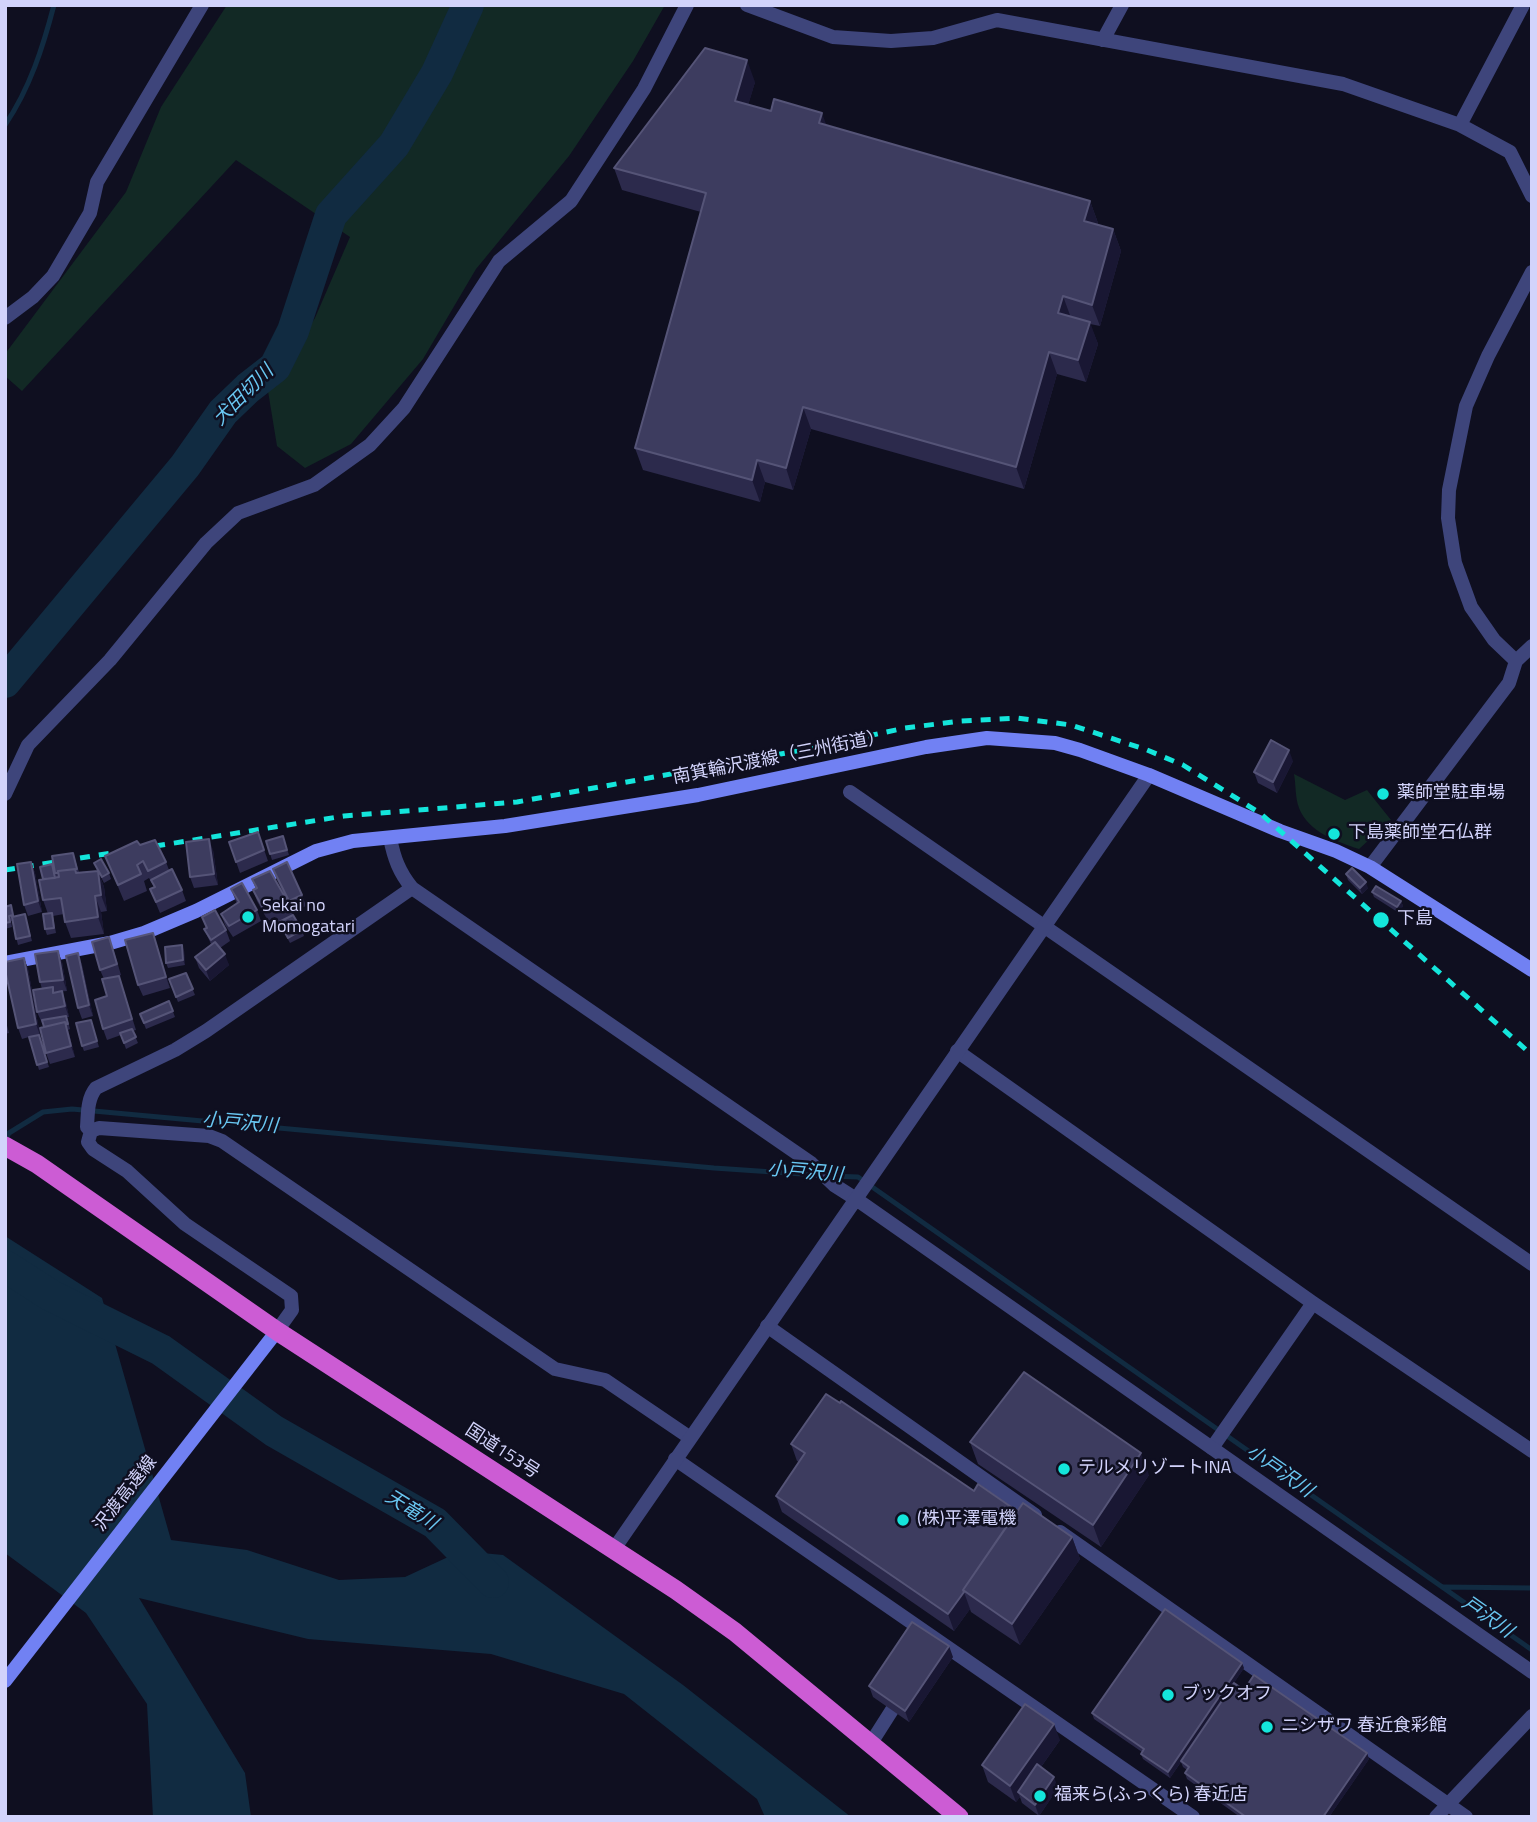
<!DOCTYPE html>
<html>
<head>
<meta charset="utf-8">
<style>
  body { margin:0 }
  #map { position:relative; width:1537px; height:1822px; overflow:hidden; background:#0f0f20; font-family:"Titillium Web",sans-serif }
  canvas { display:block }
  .frame { position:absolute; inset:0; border:7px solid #d2d3fb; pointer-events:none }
</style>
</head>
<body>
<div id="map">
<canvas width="1537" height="1822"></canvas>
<div class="frame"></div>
</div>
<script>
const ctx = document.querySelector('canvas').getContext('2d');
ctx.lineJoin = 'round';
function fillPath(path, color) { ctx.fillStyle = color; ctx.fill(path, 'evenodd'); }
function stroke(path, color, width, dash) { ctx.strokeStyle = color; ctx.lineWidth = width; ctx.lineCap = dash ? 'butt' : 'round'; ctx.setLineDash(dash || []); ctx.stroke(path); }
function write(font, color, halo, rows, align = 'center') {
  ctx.font = font + ' "Titillium Web","Noto Sans JP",sans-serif'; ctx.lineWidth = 5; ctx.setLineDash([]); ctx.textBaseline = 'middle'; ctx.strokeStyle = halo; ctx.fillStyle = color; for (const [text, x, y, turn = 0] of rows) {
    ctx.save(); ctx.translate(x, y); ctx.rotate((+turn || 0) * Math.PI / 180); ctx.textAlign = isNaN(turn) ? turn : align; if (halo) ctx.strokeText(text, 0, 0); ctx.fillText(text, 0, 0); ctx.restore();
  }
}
fillPath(new Path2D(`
  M 227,5 L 665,5 L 633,61 L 569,156 L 476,269 L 423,359 L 351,444 L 305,468 L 277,446 L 268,391 L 315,318 L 350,237 L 236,160 L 22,391 L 5,376 L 5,354 L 126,192 L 161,107 Z
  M 1294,774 L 1345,800 L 1367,790 L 1391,820 L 1359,849 C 1338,842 1308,832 1299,808 C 1295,798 1296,785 1294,774 Z`), '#122925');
fillPath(new Path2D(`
  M 5,1236 L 102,1298 L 171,1540 L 247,1550 L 339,1580 L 405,1577 L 461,1551 L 503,1555 L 683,1685 L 851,1817 L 765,1817 L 757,1799 L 624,1694 L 491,1654 L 308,1639 L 139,1598 L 245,1773 L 251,1817 L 153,1817 L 147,1704 L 86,1613 L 5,1553 Z`), '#112b41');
stroke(new Path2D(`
  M 5,125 C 30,88 43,47 54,5
  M 5,1141 L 9,1133 L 43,1112 L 72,1109 L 714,1168 L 817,1175
  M 831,1176 L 858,1177 L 1532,1650
  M 1443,1587 L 1532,1588`), '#112b41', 5);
stroke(new Path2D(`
  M 5,682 L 185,466 L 223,412 L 248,388 L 275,367 L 293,331 L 331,215 L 394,145 L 437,73 L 468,5
  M 5,1266 L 50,1295 L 161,1350 L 274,1431 L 435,1523 L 493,1582`), '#112b41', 32);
stroke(new Path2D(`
  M 747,5 L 833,37 L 891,41 L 933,38 L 997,20 L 1343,84 L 1460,125 L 1510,152 L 1532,196
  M 1103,40 L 1122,5
  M 1460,125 L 1523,5
  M 5,318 L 33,297 L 53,276 L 90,213 L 97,182 L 202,5
  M 1516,661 L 1494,640 L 1471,607 L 1455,563 L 1448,518 L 1449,490 L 1466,406 L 1488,356 L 1532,272
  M 850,792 L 1532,1264
  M 390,838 C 394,858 399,872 412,888 L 811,1163 L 834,1185 L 856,1199
  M 1370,867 L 1509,683 L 1516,661 L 1532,646
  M 957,1051 L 1313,1303 L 1532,1451
  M 91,1131 L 87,1127 C 88,1114 87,1099 96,1088 L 175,1050 L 206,1031 L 412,888
  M 767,1326 L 1035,1515
  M 277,1331 L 292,1310 L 291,1296 L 185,1224 L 127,1171 L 93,1149 L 88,1142 L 91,1131 L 99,1128 L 209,1136 L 222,1141 L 555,1369 L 605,1380 L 689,1437
  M 1212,1448 L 1313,1303
  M 675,1459 L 1193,1817
  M 1060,1532 L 1466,1817
  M 871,1743 L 892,1710
  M 1436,1817 L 1532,1716`), '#3e457b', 14);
stroke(new Path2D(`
  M 5,794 L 28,745 L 110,660 L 206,543 L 238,513 L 314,485 L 370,445 L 404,408 L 499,261 L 571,201 L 644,89 L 687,5
  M 856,1199 L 1532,1672
  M 614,1549 L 1149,775`), '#3e457b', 14);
stroke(new Path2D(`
  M 5,963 L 110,943 L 144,933 L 196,911 L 316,851 L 353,841 L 505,826 L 698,795 L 926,747 L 987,738 L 1055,743 L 1080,750 L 1149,775 L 1280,831 L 1336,851 L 1370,867 L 1532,970
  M 5,1681 L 277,1331`), '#7181f3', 14);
stroke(new Path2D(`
  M 5,1146 L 37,1164 L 277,1331 L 676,1590 L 735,1632 L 959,1817`), '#cc5cd4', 19);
stroke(new Path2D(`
  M 5,870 L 344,816 L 517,802 L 808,749 L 905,728 L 961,721 L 1017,718 L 1071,725 L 1147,750 L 1183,765 L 1260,813 L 1532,1055`), '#14e5db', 5, [10, 9]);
fillPath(new Path2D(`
  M 755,82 L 748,105 L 826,125 L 1090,201 L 1098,223 L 1098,225 L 1113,229 L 1121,251 L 1100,326 L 1090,324 L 1098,344 L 1086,382 L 1057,374 L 1024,489 L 811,429 L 793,490 L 765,482 L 760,502 L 643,470 L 635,448 L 701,212 L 622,190 L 614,168 Z
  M 1293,761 L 1277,793 L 1258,783 L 1254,772 Z
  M 258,832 L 268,861 L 240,873 L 229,842 Z
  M 283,836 L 289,855 L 272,860 L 266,841 Z
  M 140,845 L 166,862 L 169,870 L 182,890 L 186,901 L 160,913 L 150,889 L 154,887 L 149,878 L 144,881 L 147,891 L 124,901 L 105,856 Z
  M 213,850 L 218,885 L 194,888 L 190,877 Z
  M 73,853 L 79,872 L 97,871 L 94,863 L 109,873 L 111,879 L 104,883 L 98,871 L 104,887 L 107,911 L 101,912 L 104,934 L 71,938 L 65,922 L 64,914 L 53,916 L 56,933 L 47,935 L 45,929 L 48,914 L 43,900 L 43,879 L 55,872 Z
  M 31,862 L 35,873 L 42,912 L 28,916 L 24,905 Z
  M 273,869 L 302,895 L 306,906 L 293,912 L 277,880 Z
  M 1346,874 L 1368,888 L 1362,894 L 1348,880 Z
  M 252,879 L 289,904 L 293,915 L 302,930 L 304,936 L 290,943 L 279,923 L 278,923 L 275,917 L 268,921 L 257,901 L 253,890 L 256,889 Z
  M 231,889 L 257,910 L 261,921 L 233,937 L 225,925 L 221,914 L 237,904 Z
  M 1372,892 L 1401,901 L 1403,906 L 1399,913 L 1374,897 Z
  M 11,905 L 14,917 L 25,914 L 32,941 L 18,945 L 12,921 L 11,921 L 12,927 L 5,929 L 5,907 Z
  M 202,917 L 226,930 L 230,941 L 220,948 L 229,965 L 210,981 L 199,968 L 195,957 L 211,944 L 204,929 L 206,928 Z
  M 153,933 L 170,988 L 143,996 L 138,985 Z
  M 113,948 L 121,975 L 119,976 L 136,1030 L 133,1031 L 138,1043 L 126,1049 L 121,1035 L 107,1040 L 103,1029 L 107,996 L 104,979 L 100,970 Z
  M 184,950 L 185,965 L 168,968 L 166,963 Z
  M 78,953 L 82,965 L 93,1016 L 82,1019 L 78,1008 Z
  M 24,958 L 28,969 L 40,1035 L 39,1035 L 49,1067 L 39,1070 L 29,1037 L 22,1039 L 18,1028 Z
  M 62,962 L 67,991 L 55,992 L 66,1003 L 69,1017 L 67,1017 L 70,1029 L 68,1030 L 75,1057 L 50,1064 L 46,1053 L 43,1023 L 42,1023 L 37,1012 L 42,989 L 40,982 Z
  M 186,973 L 195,995 L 178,1002 L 169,979 Z
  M 169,1001 L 175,1017 L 146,1029 L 140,1014 Z
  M 5,1018 L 9,1033 L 5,1034 Z
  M 91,1020 L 99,1047 L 84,1051 L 82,1046 Z
  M 970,1442 L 1149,1475 L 1101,1547 L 978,1464 Z
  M 791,1444 L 974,1491 L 1072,1537 L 1080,1559 L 1020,1645 L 971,1612 L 970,1609 L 954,1631 L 782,1512 L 776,1496 L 799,1462 L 797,1461 Z
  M 953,1657 L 909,1722 L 873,1697 L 869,1686 Z
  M 1244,1668 L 1204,1727 L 1244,1690 L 1367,1753 L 1369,1759 L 1329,1817 L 1240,1817 L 1187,1779 L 1185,1773 L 1187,1770 L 1183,1767 L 1181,1762 L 1170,1778 L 1143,1759 L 1141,1754 L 1142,1752 L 1094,1719 L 1092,1713 Z
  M 1060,1740 L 1041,1767 L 1058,1788 L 1039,1816 L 1022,1803 L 1020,1797 L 1016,1802 L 988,1782 L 982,1765 Z`), '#2c2a4c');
fillPath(new Path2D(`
  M 747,60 L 755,82 L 743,123 L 735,101 Z
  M 822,113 L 830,135 L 819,123 Z
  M 1090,201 L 1098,223 L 1092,243 L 1084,221 Z
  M 1113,229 L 1121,251 L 1100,326 L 1092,305 Z
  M 1063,296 L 1071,318 L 1058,313 Z
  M 1090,322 L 1098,344 L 1086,382 L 1078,360 Z
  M 1049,352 L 1057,374 L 1024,489 L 1016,467 Z
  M 803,407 L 811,429 L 793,490 L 786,468 Z
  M 757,460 L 765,482 L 760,502 L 752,480 Z
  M 1289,750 L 1293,761 L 1277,793 L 1273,782 Z
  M 209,839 L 213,850 L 218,885 L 214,874 Z
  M 31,862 L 35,873 L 42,912 L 38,901 Z
  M 98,871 L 104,887 L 107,911 L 101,895 Z
  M 1366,882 L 1368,888 L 1362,894 L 1360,888 Z
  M 95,896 L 101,912 L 104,934 L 98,917 Z
  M 1401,901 L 1403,906 L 1399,913 L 1397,907 Z
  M 153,933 L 157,944 L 170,988 L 166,977 Z
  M 182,945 L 184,950 L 185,965 L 183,960 Z
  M 58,951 L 62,962 L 67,991 L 63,980 Z
  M 78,953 L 82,965 L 93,1016 L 89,1005 Z
  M 225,954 L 229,965 L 210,981 L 206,970 Z
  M 24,958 L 28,969 L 40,1035 L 36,1024 Z
  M 62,991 L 66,1003 L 69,1017 L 65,1006 Z
  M 65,1022 L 69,1033 L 75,1057 L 71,1046 Z
  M 1141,1453 L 1149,1475 L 1101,1547 L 1093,1525 Z
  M 1072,1537 L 1080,1559 L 1020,1645 L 1012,1624 Z
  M 964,1592 L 970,1609 L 954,1631 L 948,1614 Z
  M 949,1646 L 953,1657 L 909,1722 L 905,1711 Z
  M 1242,1663 L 1244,1668 L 1170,1778 L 1168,1772 Z
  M 1054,1724 L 1060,1740 L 1021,1795 L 1018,1792 L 1020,1797 L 1016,1802 L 1010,1786 Z
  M 1367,1753 L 1369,1759 L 1329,1817 L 1323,1817 Z
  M 1054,1777 L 1058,1788 L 1039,1816 L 1035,1805 Z`), '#191733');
const building = new Path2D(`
  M 705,48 L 747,60 L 735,101 L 771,111 L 774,99 L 822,113 L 819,123 L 1090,201 L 1084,221 L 1113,229 L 1092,305 L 1063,296 L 1058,313 L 1090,322 L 1078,360 L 1049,352 L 1016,467 L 803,407 L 786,468 L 757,460 L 752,480 L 635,448 L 706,193 L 614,168 Z
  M 1271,740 L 1289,750 L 1273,782 L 1254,772 Z
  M 258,832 L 264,850 L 236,862 L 229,842 Z
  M 283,836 L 287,850 L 270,854 L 266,841 Z
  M 209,839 L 214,874 L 190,877 L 186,842 Z
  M 155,840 L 166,862 L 148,871 L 143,861 L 137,865 L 141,874 L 118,885 L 105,856 L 137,841 L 140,845 Z
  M 73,853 L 77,869 L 58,871 L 58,873 L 55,873 L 52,856 Z
  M 101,859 L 109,873 L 102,877 L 94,863 Z
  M 31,862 L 38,901 L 24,905 L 17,864 Z
  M 287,862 L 302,895 L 289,901 L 273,869 Z
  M 52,864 L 55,878 L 43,879 L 40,867 Z
  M 1352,868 L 1366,882 L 1360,888 L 1346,874 Z
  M 75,869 L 76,873 L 98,871 L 101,895 L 95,896 L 98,917 L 65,922 L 61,898 L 43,900 L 39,880 L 59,877 L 58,871 Z
  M 172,869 L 182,890 L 156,902 L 150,889 L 155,887 L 151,880 Z
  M 270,871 L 289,904 L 274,912 L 271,906 L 264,910 L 253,890 L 257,888 L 252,879 Z
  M 242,883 L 257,910 L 229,926 L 221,914 L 239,902 L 231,889 Z
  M 1376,886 L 1401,901 L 1397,907 L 1372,892 Z
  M 11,905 L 13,915 L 9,916 L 10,922 L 5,923 L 5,907 Z
  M 215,910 L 226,930 L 211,940 L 204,929 L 207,928 L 202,917 Z
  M 52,913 L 54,928 L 45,929 L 43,914 Z
  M 25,914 L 30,936 L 16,939 L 12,917 Z
  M 293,915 L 302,930 L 288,938 L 279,922 Z
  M 153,933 L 166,977 L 138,985 L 125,940 Z
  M 109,937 L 117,964 L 100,970 L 92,942 Z
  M 215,942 L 225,954 L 206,970 L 195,957 Z
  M 182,945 L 183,960 L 166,963 L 165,947 Z
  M 58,951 L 63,980 L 40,982 L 35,954 Z
  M 78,953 L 89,1005 L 78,1008 L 66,956 Z
  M 24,958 L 36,1024 L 18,1028 L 5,970 L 5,962 Z
  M 186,973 L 193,989 L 176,997 L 169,979 Z
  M 119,976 L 132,1019 L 103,1029 L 95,1000 L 107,996 L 102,979 Z
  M 53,987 L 53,993 L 62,991 L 65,1006 L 37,1012 L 33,990 Z
  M 169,1001 L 173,1011 L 144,1023 L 140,1014 Z
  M 66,1016 L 68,1024 L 66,1024 L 65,1022 L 44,1027 L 42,1020 Z
  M 91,1020 L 97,1041 L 82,1046 L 76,1023 Z
  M 65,1022 L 71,1046 L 46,1053 L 40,1028 Z
  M 132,1029 L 136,1037 L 124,1043 L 120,1033 Z
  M 39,1035 L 47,1062 L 37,1065 L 29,1037 Z
  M 1024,1372 L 1141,1453 L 1093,1525 L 970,1442 Z
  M 826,1394 L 840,1403 L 841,1401 L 974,1491 L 978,1484 L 1017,1511 L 963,1590 L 964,1592 L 948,1614 L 776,1496 L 805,1453 L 791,1444 Z
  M 1023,1503 L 1072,1537 L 1012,1624 L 963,1590 Z
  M 1165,1609 L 1242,1663 L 1168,1772 L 1141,1754 L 1144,1749 L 1092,1713 Z
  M 912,1622 L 949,1646 L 905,1711 L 869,1686 Z
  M 1254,1675 L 1367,1753 L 1323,1817 L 1246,1817 L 1185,1773 L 1189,1767 L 1181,1761 L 1234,1683 L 1244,1690 Z
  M 1025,1704 L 1054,1724 L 1010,1786 L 982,1765 Z
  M 1037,1764 L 1054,1777 L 1035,1805 L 1018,1792 Z`);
fillPath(building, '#3d3c5f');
stroke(building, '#555477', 2);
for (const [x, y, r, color] of [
  [1383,794,7,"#14e5db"],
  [1334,834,7,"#14e5db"],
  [248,917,7,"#14e5db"],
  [1381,920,9,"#14e5db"],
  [1064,1469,7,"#14e5db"],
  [903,1520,7,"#14e5db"],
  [1168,1695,7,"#14e5db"],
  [1267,1727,7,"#14e5db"],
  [1040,1796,7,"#14e5db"]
]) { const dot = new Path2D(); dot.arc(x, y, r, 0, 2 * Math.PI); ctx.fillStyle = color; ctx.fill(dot); stroke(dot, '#0f0f20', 2.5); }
write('18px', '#d2d3fb', '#0f0f20', [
  ["南箕輪沢渡線（三州街道）",779,758,-11],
  ["国道153号",502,1452,33],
  ["沢渡高遠線",126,1494,-52]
]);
write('18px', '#d2d3fb', '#0f0f20', [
  ["薬師堂駐車場",1397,794],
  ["下島薬師堂石仏群",1348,834],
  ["Sekai no",262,907],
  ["Momogatari",262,928],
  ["下島",1397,920],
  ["テルメリゾートINA",1078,1469],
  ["(株)平澤電機",917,1520],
  ["ブックオフ",1182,1695],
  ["ニシザワ 春近食彩館",1281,1727],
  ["福来ら(ふっくら) 春近店",1054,1796]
], 'left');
write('italic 19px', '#69c7f2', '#0f0f20', [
  ["犬田切川",244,396,-45],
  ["小戸沢川",240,1124,5],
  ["小戸沢川",805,1173,5],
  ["小戸沢川",1279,1472,35],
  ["天竜川",411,1511,32],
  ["戸沢川",1487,1618,35]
]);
</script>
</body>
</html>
